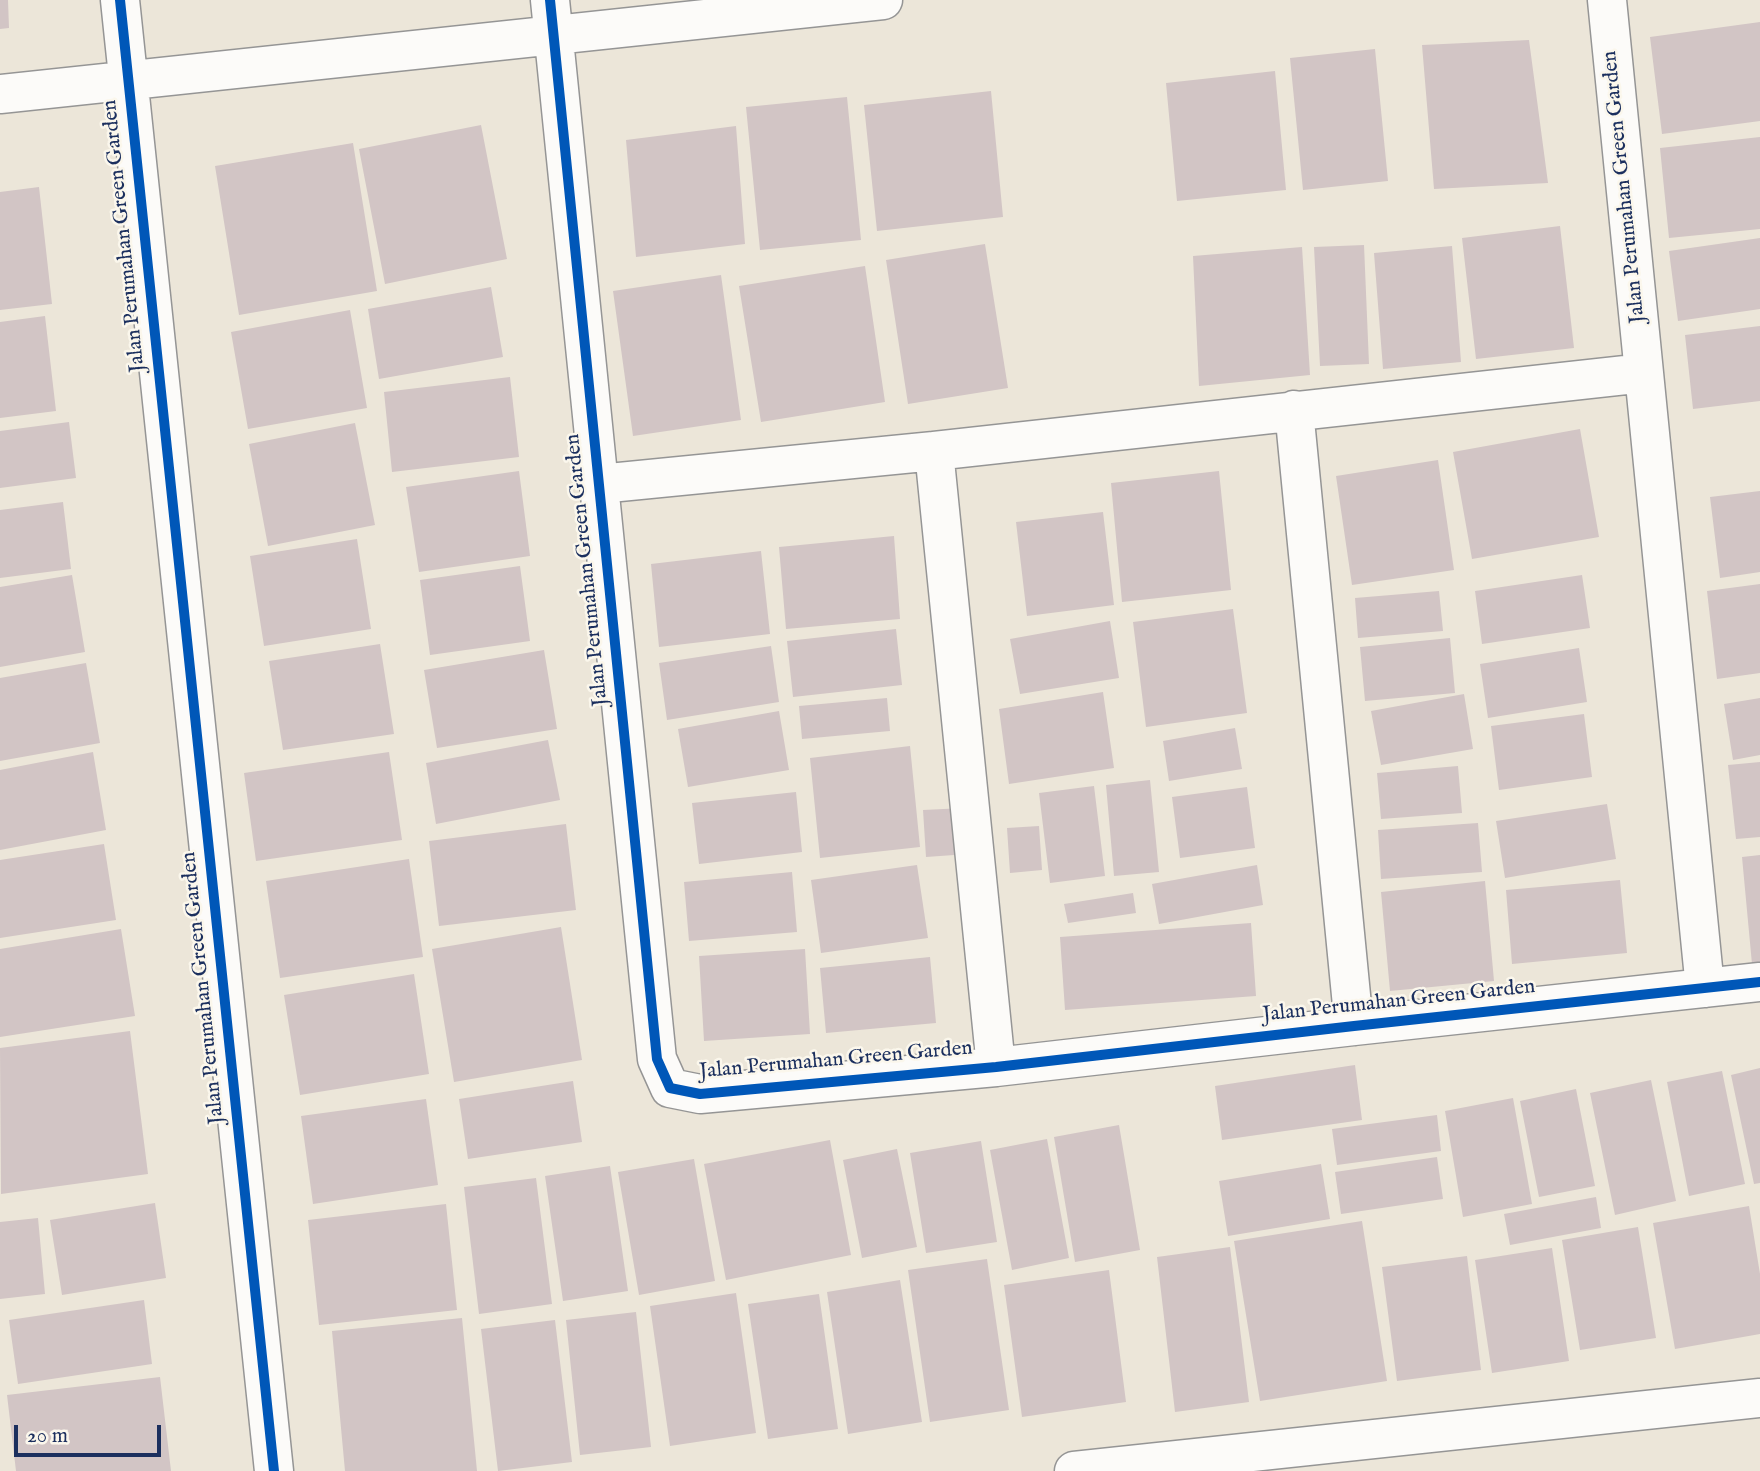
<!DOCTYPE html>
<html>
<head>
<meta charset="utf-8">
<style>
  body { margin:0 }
  #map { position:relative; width:1760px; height:1471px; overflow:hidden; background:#ece6d9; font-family:"IM FELL English",serif }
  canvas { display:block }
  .scale { position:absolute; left:14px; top:1425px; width:147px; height:32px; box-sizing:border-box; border:4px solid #1b2f5e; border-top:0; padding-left:9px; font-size:21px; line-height:24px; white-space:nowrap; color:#1b2f5e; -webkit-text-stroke:5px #fbf7ec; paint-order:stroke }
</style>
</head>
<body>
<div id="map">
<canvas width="1760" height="1471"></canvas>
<div class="scale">20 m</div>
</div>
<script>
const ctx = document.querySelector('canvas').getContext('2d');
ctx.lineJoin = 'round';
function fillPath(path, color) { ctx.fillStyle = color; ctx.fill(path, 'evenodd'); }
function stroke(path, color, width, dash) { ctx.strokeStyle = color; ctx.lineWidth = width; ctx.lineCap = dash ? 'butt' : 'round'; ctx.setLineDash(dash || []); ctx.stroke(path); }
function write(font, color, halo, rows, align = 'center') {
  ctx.font = font + ' "IM FELL English",serif'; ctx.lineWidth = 5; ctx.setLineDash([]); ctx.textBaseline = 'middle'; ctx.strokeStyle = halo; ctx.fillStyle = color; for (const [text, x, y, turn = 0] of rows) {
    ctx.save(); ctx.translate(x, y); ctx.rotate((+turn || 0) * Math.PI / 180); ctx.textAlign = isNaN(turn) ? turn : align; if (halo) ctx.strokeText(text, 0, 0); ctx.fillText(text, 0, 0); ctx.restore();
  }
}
fillPath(new Path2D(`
  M 0,0 L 8,0 L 9,28 L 0,29 Z
  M 1760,22 L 1760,121 L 1662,134 L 1650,37 Z
  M 1529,40 L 1548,183 L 1434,189 L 1422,45 Z
  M 1375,49 L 1388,181 L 1303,190 L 1290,58 Z
  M 1275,71 L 1286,190 L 1177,201 L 1166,83 Z
  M 991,91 L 1003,217 L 877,231 L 864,105 Z
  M 847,97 L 861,240 L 760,250 L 746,107 Z
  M 481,125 L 507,259 L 385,284 L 359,149 Z
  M 736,126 L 745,244 L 636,257 L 626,140 Z
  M 1760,137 L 1760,229 L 1669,238 L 1660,148 Z
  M 353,143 L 377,291 L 239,315 L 215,166 Z
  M 39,187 L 52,304 L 0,310 L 0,192 Z
  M 1560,226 L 1574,348 L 1476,359 L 1462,238 Z
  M 1760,238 L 1760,309 L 1678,321 L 1669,251 Z
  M 985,244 L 1008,388 L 908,404 L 886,260 Z
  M 1364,245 L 1369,364 L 1320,366 L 1314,247 Z
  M 1452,246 L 1461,362 L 1383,369 L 1374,253 Z
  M 1302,247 L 1310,375 L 1199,386 L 1193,256 Z
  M 865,266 L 885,402 L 761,422 L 739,286 Z
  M 721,275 L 741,420 L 633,436 L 613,291 Z
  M 491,287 L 503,357 L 379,379 L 368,309 Z
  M 350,310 L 367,408 L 248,429 L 231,332 Z
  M 45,316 L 56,411 L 0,418 L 0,322 Z
  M 1760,326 L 1760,401 L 1693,409 L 1685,335 Z
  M 510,377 L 519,457 L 392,472 L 384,392 Z
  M 69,422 L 76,478 L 0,488 L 0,431 Z
  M 355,423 L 375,525 L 268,546 L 249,444 Z
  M 1580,429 L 1599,537 L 1472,559 L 1453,452 Z
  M 1438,460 L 1454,570 L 1352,585 L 1336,476 Z
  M 519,471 L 530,556 L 419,572 L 406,487 Z
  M 1219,471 L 1231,590 L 1122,602 L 1111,483 Z
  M 1760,491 L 1760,572 L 1720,578 L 1710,497 Z
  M 63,502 L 71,569 L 0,578 L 0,510 Z
  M 1103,512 L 1114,605 L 1027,616 L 1016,522 Z
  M 894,536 L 900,619 L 786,629 L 779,547 Z
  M 357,539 L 371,629 L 264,646 L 250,556 Z
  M 761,551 L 770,634 L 659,647 L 651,564 Z
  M 520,566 L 530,641 L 430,655 L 420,580 Z
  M 72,575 L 85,652 L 0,667 L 0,587 Z
  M 1582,575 L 1590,628 L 1482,644 L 1475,591 Z
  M 1760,584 L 1760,673 L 1717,679 L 1707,591 Z
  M 1439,591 L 1443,631 L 1358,638 L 1355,598 Z
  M 1233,609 L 1247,713 L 1146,727 L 1133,622 Z
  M 1110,621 L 1119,678 L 1020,694 L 1010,639 Z
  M 896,629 L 902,685 L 793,697 L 787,641 Z
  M 1450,638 L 1455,693 L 1365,701 L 1360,647 Z
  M 380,644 L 394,734 L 283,750 L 269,661 Z
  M 771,646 L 779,702 L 667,720 L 659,663 Z
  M 1579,648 L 1587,702 L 1488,718 L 1480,664 Z
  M 544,650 L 557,729 L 437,748 L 424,670 Z
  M 86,663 L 100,743 L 0,761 L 0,678 Z
  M 1103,692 L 1114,768 L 1009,784 L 999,709 Z
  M 1464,694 L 1473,749 L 1381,765 L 1371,711 Z
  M 887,698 L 890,731 L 802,739 L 799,706 Z
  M 1760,698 L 1760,755 L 1733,760 L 1724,704 Z
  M 779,711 L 789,770 L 688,787 L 678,729 Z
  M 1584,714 L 1592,777 L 1499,790 L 1491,726 Z
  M 1235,728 L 1242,769 L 1169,781 L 1163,741 Z
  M 548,740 L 560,800 L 436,824 L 426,763 Z
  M 910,746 L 920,847 L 820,858 L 810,758 Z
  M 93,752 L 106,830 L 0,850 L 0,770 Z
  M 389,752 L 402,840 L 256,861 L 244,773 Z
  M 1760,762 L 1760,837 L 1736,839 L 1728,765 Z
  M 1458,766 L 1462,813 L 1381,819 L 1377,773 Z
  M 1150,780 L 1159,872 L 1114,876 L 1106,785 Z
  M 1094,786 L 1105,876 L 1050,883 L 1039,793 Z
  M 1247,787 L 1255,848 L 1180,858 L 1172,797 Z
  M 796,792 L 802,852 L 699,864 L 692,803 Z
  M 1607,804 L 1616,859 L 1505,878 L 1496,821 Z
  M 964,808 L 968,854 L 926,857 L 923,810 Z
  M 1478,823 L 1482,872 L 1381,879 L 1378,830 Z
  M 566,824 L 576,910 L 439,926 L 429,841 Z
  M 1039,826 L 1042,870 L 1010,873 L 1007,828 Z
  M 104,844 L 116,920 L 0,938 L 0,860 Z
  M 1760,855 L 1760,963 L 1752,964 L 1742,857 Z
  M 409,859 L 423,957 L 280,978 L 266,881 Z
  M 917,865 L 928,938 L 821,953 L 811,880 Z
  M 1257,865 L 1263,905 L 1159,924 L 1152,884 Z
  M 792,872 L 797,932 L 689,941 L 684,882 Z
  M 1620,880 L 1627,953 L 1512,964 L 1506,890 Z
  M 1485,881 L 1494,981 L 1390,991 L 1381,892 Z
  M 1133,893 L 1136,913 L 1068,923 L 1064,904 Z
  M 1251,923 L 1256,996 L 1065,1010 L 1060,937 Z
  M 561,927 L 582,1060 L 454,1082 L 432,949 Z
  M 121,929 L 135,1016 L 0,1037 L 0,949 Z
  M 805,949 L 810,1034 L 704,1041 L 699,956 Z
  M 930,957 L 936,1023 L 826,1033 L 820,968 Z
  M 414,974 L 429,1074 L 300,1095 L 284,995 Z
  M 130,1031 L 148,1174 L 1,1194 L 0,1048 Z
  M 1355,1065 L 1362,1120 L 1222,1140 L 1215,1086 Z
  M 1760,1068 L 1760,1183 L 1754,1184 L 1731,1075 Z
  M 1722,1071 L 1745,1184 L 1689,1196 L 1667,1082 Z
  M 1651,1080 L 1676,1201 L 1615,1215 L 1590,1093 Z
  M 573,1081 L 582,1142 L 468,1159 L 459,1099 Z
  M 1576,1089 L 1595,1186 L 1539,1197 L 1520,1101 Z
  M 1513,1098 L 1532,1204 L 1463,1217 L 1445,1111 Z
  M 426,1099 L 438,1185 L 313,1204 L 301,1116 Z
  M 1437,1115 L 1441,1151 L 1337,1165 L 1332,1129 Z
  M 1119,1125 L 1140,1250 L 1075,1262 L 1054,1137 Z
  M 1047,1139 L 1069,1258 L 1012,1270 L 990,1150 Z
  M 830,1140 L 851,1255 L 726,1280 L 704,1164 Z
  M 981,1141 L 997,1242 L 926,1253 L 910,1153 Z
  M 897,1149 L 917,1247 L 862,1258 L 843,1160 Z
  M 1437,1157 L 1443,1199 L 1341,1214 L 1335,1172 Z
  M 694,1159 L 715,1281 L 639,1295 L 618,1172 Z
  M 1321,1164 L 1330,1219 L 1228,1236 L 1219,1181 Z
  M 610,1166 L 628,1291 L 563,1301 L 545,1176 Z
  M 536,1178 L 552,1304 L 479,1314 L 464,1187 Z
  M 1596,1197 L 1601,1228 L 1510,1245 L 1504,1214 Z
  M 155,1203 L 166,1278 L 62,1295 L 50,1220 Z
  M 446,1204 L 457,1310 L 319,1325 L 308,1220 Z
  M 1749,1206 L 1760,1274 L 1760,1334 L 1675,1349 L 1653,1223 Z
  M 38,1218 L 45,1294 L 0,1299 L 0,1222 Z
  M 1362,1221 L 1387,1381 L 1260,1401 L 1234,1241 Z
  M 1638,1227 L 1656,1338 L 1580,1350 L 1562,1240 Z
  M 1230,1247 L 1249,1402 L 1175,1412 L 1157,1257 Z
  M 1552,1248 L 1569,1361 L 1492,1373 L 1475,1260 Z
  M 1467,1256 L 1481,1370 L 1397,1381 L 1382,1267 Z
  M 987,1259 L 1009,1410 L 930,1422 L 908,1270 Z
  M 1109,1270 L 1126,1402 L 1022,1417 L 1004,1285 Z
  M 900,1280 L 922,1422 L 848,1434 L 827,1292 Z
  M 736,1293 L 756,1433 L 670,1446 L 650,1306 Z
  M 819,1294 L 838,1429 L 768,1439 L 748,1304 Z
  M 144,1300 L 152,1364 L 18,1384 L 9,1320 Z
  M 636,1312 L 651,1447 L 580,1455 L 566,1320 Z
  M 462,1318 L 477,1471 L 345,1471 L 332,1331 Z
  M 555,1320 L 572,1462 L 498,1471 L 481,1329 Z
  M 160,1377 L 171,1471 L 16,1471 L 7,1395 Z`), '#d2c5c5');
const minor = new Path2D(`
  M 120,0 L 274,1471
  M 550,0 L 657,1059 L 670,1088 L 700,1094 L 996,1067 L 1354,1026 L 1760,982
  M 1607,0 L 1705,988
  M 0,94 L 883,0
  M 1294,410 L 1354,1026
  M 934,451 L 996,1067
  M 599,484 L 934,451 L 1644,373
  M 1074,1471 L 1760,1398`);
stroke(minor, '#959595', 41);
stroke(minor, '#fcfbf9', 38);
stroke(new Path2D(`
  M 120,0 L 274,1471
  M 550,0 L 657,1059 L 670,1088 L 700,1094 L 996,1067 L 1354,1026 L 1760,982`), '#0057b8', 10);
write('21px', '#1b2f5e', '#fbf7ec', [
  ["Jalan Perumahan Green Garden",1625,187,-96],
  ["Jalan Perumahan Green Garden",125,236,-96],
  ["Jalan Perumahan Green Garden",588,570,-96],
  ["Jalan Perumahan Green Garden",204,988,-96],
  ["Jalan Perumahan Green Garden",1399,1002,-6],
  ["Jalan Perumahan Green Garden",836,1061,-5]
]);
</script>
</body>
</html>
